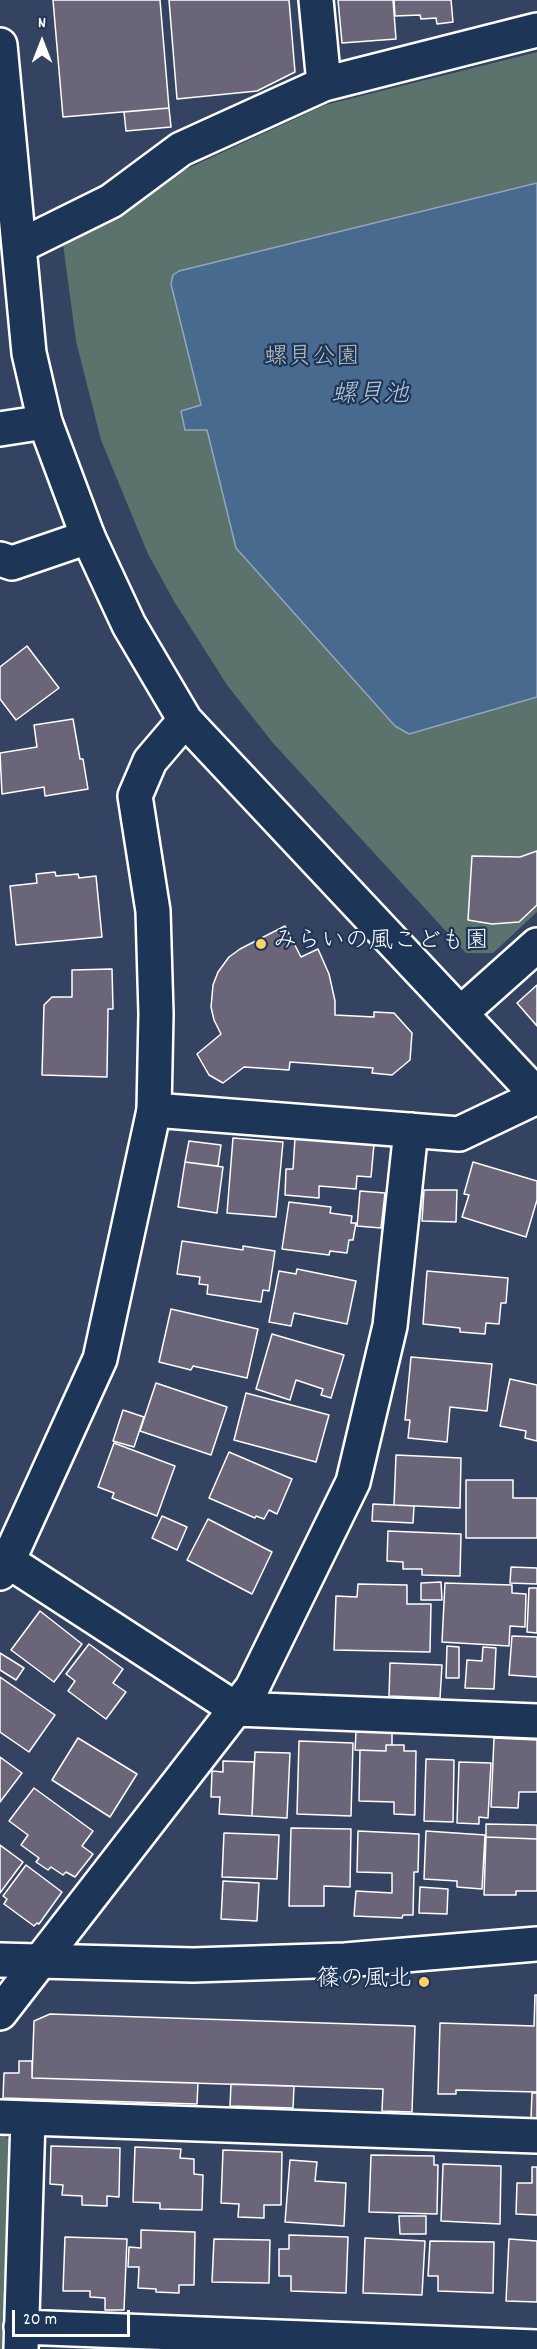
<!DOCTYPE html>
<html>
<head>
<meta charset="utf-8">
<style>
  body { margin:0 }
  #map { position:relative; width:537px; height:2349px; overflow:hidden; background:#344361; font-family:Dekko,sans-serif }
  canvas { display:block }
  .north { position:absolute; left:12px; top:12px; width:60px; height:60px; -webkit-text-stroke:4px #1d3557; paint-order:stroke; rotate:0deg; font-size:16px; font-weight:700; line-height:24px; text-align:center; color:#fff }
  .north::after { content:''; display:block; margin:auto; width:21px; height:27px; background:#fff; clip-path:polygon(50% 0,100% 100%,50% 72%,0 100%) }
  .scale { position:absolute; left:12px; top:2310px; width:118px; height:27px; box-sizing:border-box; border:3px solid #fff; border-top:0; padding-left:8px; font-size:18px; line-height:21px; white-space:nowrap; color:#fff; -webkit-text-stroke:4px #1d3557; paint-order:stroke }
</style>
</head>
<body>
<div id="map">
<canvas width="537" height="2349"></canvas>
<div class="north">N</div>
<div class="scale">20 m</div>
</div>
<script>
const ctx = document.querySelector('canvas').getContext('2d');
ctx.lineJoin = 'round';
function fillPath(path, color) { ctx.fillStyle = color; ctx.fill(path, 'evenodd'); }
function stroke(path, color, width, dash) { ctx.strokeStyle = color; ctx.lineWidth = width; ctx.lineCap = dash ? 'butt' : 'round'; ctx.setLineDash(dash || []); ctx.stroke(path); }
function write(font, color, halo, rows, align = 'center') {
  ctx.font = font + ' Dekko,"Klee One",sans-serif'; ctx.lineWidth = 4.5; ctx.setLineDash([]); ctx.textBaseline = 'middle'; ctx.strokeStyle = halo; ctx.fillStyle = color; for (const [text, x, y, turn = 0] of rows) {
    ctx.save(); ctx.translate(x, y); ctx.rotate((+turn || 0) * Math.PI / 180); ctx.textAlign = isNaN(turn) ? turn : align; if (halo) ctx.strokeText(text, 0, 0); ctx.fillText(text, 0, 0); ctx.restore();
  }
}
fillPath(new Path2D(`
  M 537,52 L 537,912 L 493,953 L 466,953 L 273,743 L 227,685 L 175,603 L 148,554 L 101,440 L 76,341 L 63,244 L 114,217 L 180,172 L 325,105 Z
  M 0,2135 L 4,2135 L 16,2147 L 6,2349 L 0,2349 Z`), '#5c726d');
const water = new Path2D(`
  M 537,183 L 537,697 L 409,734 L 395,726 L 236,548 L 207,430 L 185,430 L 181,411 L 201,405 L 171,284 L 173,275 L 179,271 Z`);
fillPath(water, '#496a8f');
stroke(water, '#92a6bc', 1.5);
const building = new Path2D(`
  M 53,0 L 160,0 L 169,108 L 63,117 Z
  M 169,0 L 289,0 L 295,72 L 257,91 L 177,99 Z
  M 338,0 L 393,0 L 396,39 L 342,43 Z
  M 394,0 L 451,0 L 453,22 L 437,24 L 436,18 L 421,19 L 420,15 L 395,16 Z
  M 169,108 L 171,127 L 126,131 L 124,112 Z
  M 27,646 L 59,688 L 16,720 L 0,699 L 0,667 Z
  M 73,719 L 80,759 L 83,759 L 88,789 L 45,796 L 44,787 L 2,794 L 0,753 L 37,747 L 34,725 Z
  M 537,851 L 537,905 L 519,922 L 492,924 L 468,920 L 472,856 L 520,857 Z
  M 55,872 L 56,876 L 78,874 L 79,878 L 96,876 L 102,937 L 16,945 L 10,886 L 37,883 L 36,874 Z
  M 285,926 L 301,957 L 318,949 L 329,974 L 335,1001 L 335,1015 L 374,1017 L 374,1012 L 394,1013 L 412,1033 L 410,1060 L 392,1075 L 372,1073 L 373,1068 L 290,1062 L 289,1070 L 244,1067 L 223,1083 L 209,1075 L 197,1054 L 221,1034 L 214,1020 L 211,1007 L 213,985 L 218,972 L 229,957 L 240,949 Z
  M 112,969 L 113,1009 L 108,1009 L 107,1077 L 42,1075 L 44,1005 L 52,997 L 72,997 L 72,970 Z
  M 537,985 L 537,1026 L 517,1003 Z
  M 233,1138 L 283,1142 L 276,1217 L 227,1213 Z
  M 295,1138 L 374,1144 L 371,1177 L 357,1176 L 356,1189 L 319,1186 L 319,1198 L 285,1195 L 286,1169 L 293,1169 Z
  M 189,1141 L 221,1145 L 218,1166 L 185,1162 Z
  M 185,1162 L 223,1167 L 217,1213 L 178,1207 Z
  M 473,1162 L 537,1181 L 537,1200 L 526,1237 L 462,1217 L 469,1195 L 464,1194 Z
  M 424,1190 L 457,1190 L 456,1222 L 422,1221 Z
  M 360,1191 L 385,1193 L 381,1228 L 357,1226 Z
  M 289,1202 L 331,1207 L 330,1213 L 352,1216 L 351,1223 L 356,1223 L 353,1240 L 349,1240 L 347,1253 L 330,1251 L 329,1255 L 282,1249 Z
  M 182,1241 L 243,1250 L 243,1246 L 275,1251 L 269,1291 L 263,1290 L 261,1302 L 207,1294 L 208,1285 L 199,1284 L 200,1277 L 177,1274 Z
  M 297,1269 L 356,1281 L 347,1324 L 294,1313 L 291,1326 L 269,1322 L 279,1271 L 296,1274 Z
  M 427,1271 L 508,1278 L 506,1303 L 501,1303 L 499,1324 L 486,1323 L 485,1334 L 460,1332 L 460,1328 L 423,1324 Z
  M 171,1309 L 258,1329 L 247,1378 L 193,1366 L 191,1370 L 159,1362 Z
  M 272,1334 L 344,1355 L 331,1398 L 321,1395 L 323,1389 L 296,1380 L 290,1400 L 256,1389 Z
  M 411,1357 L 492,1364 L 487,1411 L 450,1407 L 447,1442 L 408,1438 L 410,1420 L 405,1420 Z
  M 510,1379 L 537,1385 L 537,1441 L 525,1438 L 526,1431 L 500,1426 Z
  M 156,1383 L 227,1407 L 211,1455 L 140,1431 Z
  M 246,1393 L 329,1415 L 316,1462 L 234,1440 Z
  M 123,1410 L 144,1417 L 134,1447 L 113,1441 Z
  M 114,1443 L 175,1466 L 157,1516 L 112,1498 L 114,1493 L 98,1487 Z
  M 229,1452 L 292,1479 L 277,1514 L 269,1510 L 264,1519 L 256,1516 L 255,1518 L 209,1498 Z
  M 396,1455 L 461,1458 L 460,1508 L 394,1505 Z
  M 466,1480 L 513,1480 L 513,1498 L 537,1498 L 537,1538 L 466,1538 Z
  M 373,1504 L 414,1506 L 413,1523 L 372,1521 Z
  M 162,1516 L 187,1527 L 177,1550 L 152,1538 Z
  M 208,1519 L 272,1552 L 252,1594 L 187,1560 Z
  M 388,1531 L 461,1534 L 460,1576 L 422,1575 L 422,1569 L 403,1569 L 403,1562 L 387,1561 Z
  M 511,1567 L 537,1568 L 537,1584 L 510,1583 Z
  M 441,1582 L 442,1600 L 421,1600 L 421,1583 Z
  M 445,1583 L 512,1585 L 512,1593 L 526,1594 L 525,1627 L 510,1626 L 509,1646 L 442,1642 Z
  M 358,1584 L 407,1585 L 407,1604 L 431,1604 L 430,1652 L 334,1650 L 336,1596 L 357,1597 Z
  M 529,1588 L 537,1588 L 537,1633 L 527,1632 Z
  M 40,1611 L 82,1644 L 54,1682 L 11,1650 Z
  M 512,1636 L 537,1637 L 537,1677 L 509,1675 Z
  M 89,1644 L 123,1669 L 113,1683 L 126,1692 L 106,1719 L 68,1691 L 75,1681 L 66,1674 Z
  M 447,1646 L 459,1647 L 459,1678 L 446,1678 Z
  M 483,1647 L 496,1648 L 494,1689 L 465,1688 L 467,1660 L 482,1661 Z
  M 0,1653 L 24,1668 L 16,1680 L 0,1670 Z
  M 390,1663 L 442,1665 L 440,1698 L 389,1696 Z
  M 0,1677 L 55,1715 L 29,1752 L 0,1732 Z
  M 356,1732 L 392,1732 L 392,1745 L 386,1745 L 386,1751 L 355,1750 Z
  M 78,1738 L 137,1774 L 110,1817 L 52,1780 Z
  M 494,1738 L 537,1740 L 537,1792 L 519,1792 L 518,1808 L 491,1807 Z
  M 299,1741 L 353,1743 L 351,1816 L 297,1814 Z
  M 386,1745 L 404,1745 L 404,1751 L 416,1751 L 415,1815 L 394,1814 L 394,1802 L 359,1801 L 360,1750 L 386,1751 Z
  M 255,1752 L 290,1753 L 287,1818 L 252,1816 Z
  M 0,1757 L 22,1773 L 0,1802 Z
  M 426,1759 L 454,1760 L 453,1822 L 424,1821 Z
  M 223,1761 L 254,1762 L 252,1816 L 219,1814 L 220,1797 L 211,1797 L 212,1771 L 223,1772 Z
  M 459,1762 L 491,1763 L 488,1818 L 479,1817 L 479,1824 L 457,1823 Z
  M 34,1788 L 93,1831 L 82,1846 L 93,1854 L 75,1877 L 66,1872 L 63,1875 L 51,1867 L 48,1870 L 36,1862 L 39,1858 L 21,1845 L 28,1835 L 9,1821 Z
  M 486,1824 L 537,1825 L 537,1839 L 486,1837 Z
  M 291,1828 L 351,1829 L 350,1887 L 324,1886 L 324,1906 L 289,1906 Z
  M 358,1831 L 419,1834 L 418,1872 L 414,1872 L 413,1915 L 403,1915 L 402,1918 L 354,1916 L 356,1891 L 392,1893 L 392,1873 L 357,1872 Z
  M 426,1831 L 485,1835 L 482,1889 L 457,1887 L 457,1881 L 424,1879 Z
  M 224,1833 L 279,1835 L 277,1879 L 222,1877 Z
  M 486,1837 L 537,1839 L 537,1891 L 516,1891 L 516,1895 L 484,1895 Z
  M 0,1845 L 23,1862 L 0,1893 Z
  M 26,1865 L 62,1892 L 39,1924 L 37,1923 L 34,1926 L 4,1904 L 7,1899 L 3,1896 Z
  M 223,1881 L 259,1883 L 257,1921 L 221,1919 Z
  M 420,1887 L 448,1889 L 447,1914 L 419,1913 Z
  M 535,1995 L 537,1995 L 537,2092 L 456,2090 L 456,2094 L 438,2094 L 440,2023 L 534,2026 Z
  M 50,2014 L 415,2026 L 412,2112 L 382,2111 L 383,2089 L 32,2078 L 34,2021 Z
  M 19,2061 L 32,2061 L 32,2078 L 198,2083 L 197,2104 L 3,2098 L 4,2073 L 19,2073 Z
  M 231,2084 L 294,2086 L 293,2108 L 230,2106 Z
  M 532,2093 L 537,2093 L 537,2119 L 531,2119 Z
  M 51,2146 L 120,2148 L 119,2197 L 107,2196 L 107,2206 L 82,2205 L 82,2196 L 62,2195 L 63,2185 L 50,2184 Z
  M 135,2147 L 181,2149 L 180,2158 L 194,2159 L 194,2174 L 203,2175 L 202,2210 L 160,2209 L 160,2203 L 133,2202 Z
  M 223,2150 L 282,2152 L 281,2205 L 264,2205 L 264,2218 L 238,2217 L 239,2204 L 221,2203 Z
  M 371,2155 L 434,2156 L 434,2165 L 438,2165 L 437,2214 L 369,2212 Z
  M 290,2160 L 317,2162 L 315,2181 L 346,2183 L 344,2226 L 285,2222 Z
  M 443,2164 L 501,2166 L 500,2224 L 441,2221 Z
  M 532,2167 L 537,2167 L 537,2215 L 516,2214 L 517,2183 L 532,2183 Z
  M 399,2216 L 426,2216 L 426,2234 L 400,2234 Z
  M 141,2230 L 195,2232 L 194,2285 L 179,2285 L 179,2293 L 156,2292 L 156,2289 L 138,2288 L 139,2267 L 128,2267 L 129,2247 L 141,2248 Z
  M 289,2235 L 348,2237 L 346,2293 L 291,2291 L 291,2276 L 279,2276 L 279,2249 L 289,2249 Z
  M 65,2237 L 127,2239 L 124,2310 L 105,2310 L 105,2298 L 90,2297 L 90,2291 L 63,2291 Z
  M 365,2238 L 425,2241 L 422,2295 L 363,2293 Z
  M 214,2239 L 270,2240 L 269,2283 L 212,2282 Z
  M 509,2239 L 537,2241 L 537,2302 L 506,2301 Z
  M 430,2241 L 494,2242 L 493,2293 L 438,2291 L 438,2276 L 428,2276 Z`);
fillPath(building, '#6a6578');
stroke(building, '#fff', 1.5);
const street = new Path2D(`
  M 316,0 L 324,84
  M 20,246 L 111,201 L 181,149 L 324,84 L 537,30
  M 0,429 L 45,422
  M 0,559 L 12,563 L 88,537
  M 462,1012 L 537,945
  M 154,1110 L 459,1134 L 537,1097
  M 8,1561 L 236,1709 L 537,1721
  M 0,2013 L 252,1688 L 353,1482 L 390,1326 L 411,1130
  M 0,2117 L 537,2136
  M 21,2327 L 537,2347
  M 21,2349 L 28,2118`);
const secondary = new Path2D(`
  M 0,45 L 29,353 L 45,422 L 88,537 L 129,625 L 185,720 L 537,1095
  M 0,1573 L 8,1561 L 100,1359 L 154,1110 L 156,1014 L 153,911 L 135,796 L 150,761 L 185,720
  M 0,1960 L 193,1965 L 345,1960 L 537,1944`);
stroke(street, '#fff', 38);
stroke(secondary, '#fff', 38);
stroke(street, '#1d3557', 33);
stroke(secondary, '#1d3557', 33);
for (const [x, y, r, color] of [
  [261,944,6,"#ffd166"],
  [424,1982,6,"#ffd166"]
]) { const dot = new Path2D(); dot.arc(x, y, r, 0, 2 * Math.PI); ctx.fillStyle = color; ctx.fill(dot); stroke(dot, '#1d3557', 2); }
write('24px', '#b6c0bd', '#1d3557', [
  ["螺貝公園",312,360]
]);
write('24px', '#fff', '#1d3557', [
  ["みらいの風こども園",273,944],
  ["篠の風北",412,1982,"right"]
], 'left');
write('italic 26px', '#b6c3d2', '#1d3557', [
  ["螺貝池",370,397]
]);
</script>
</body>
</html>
